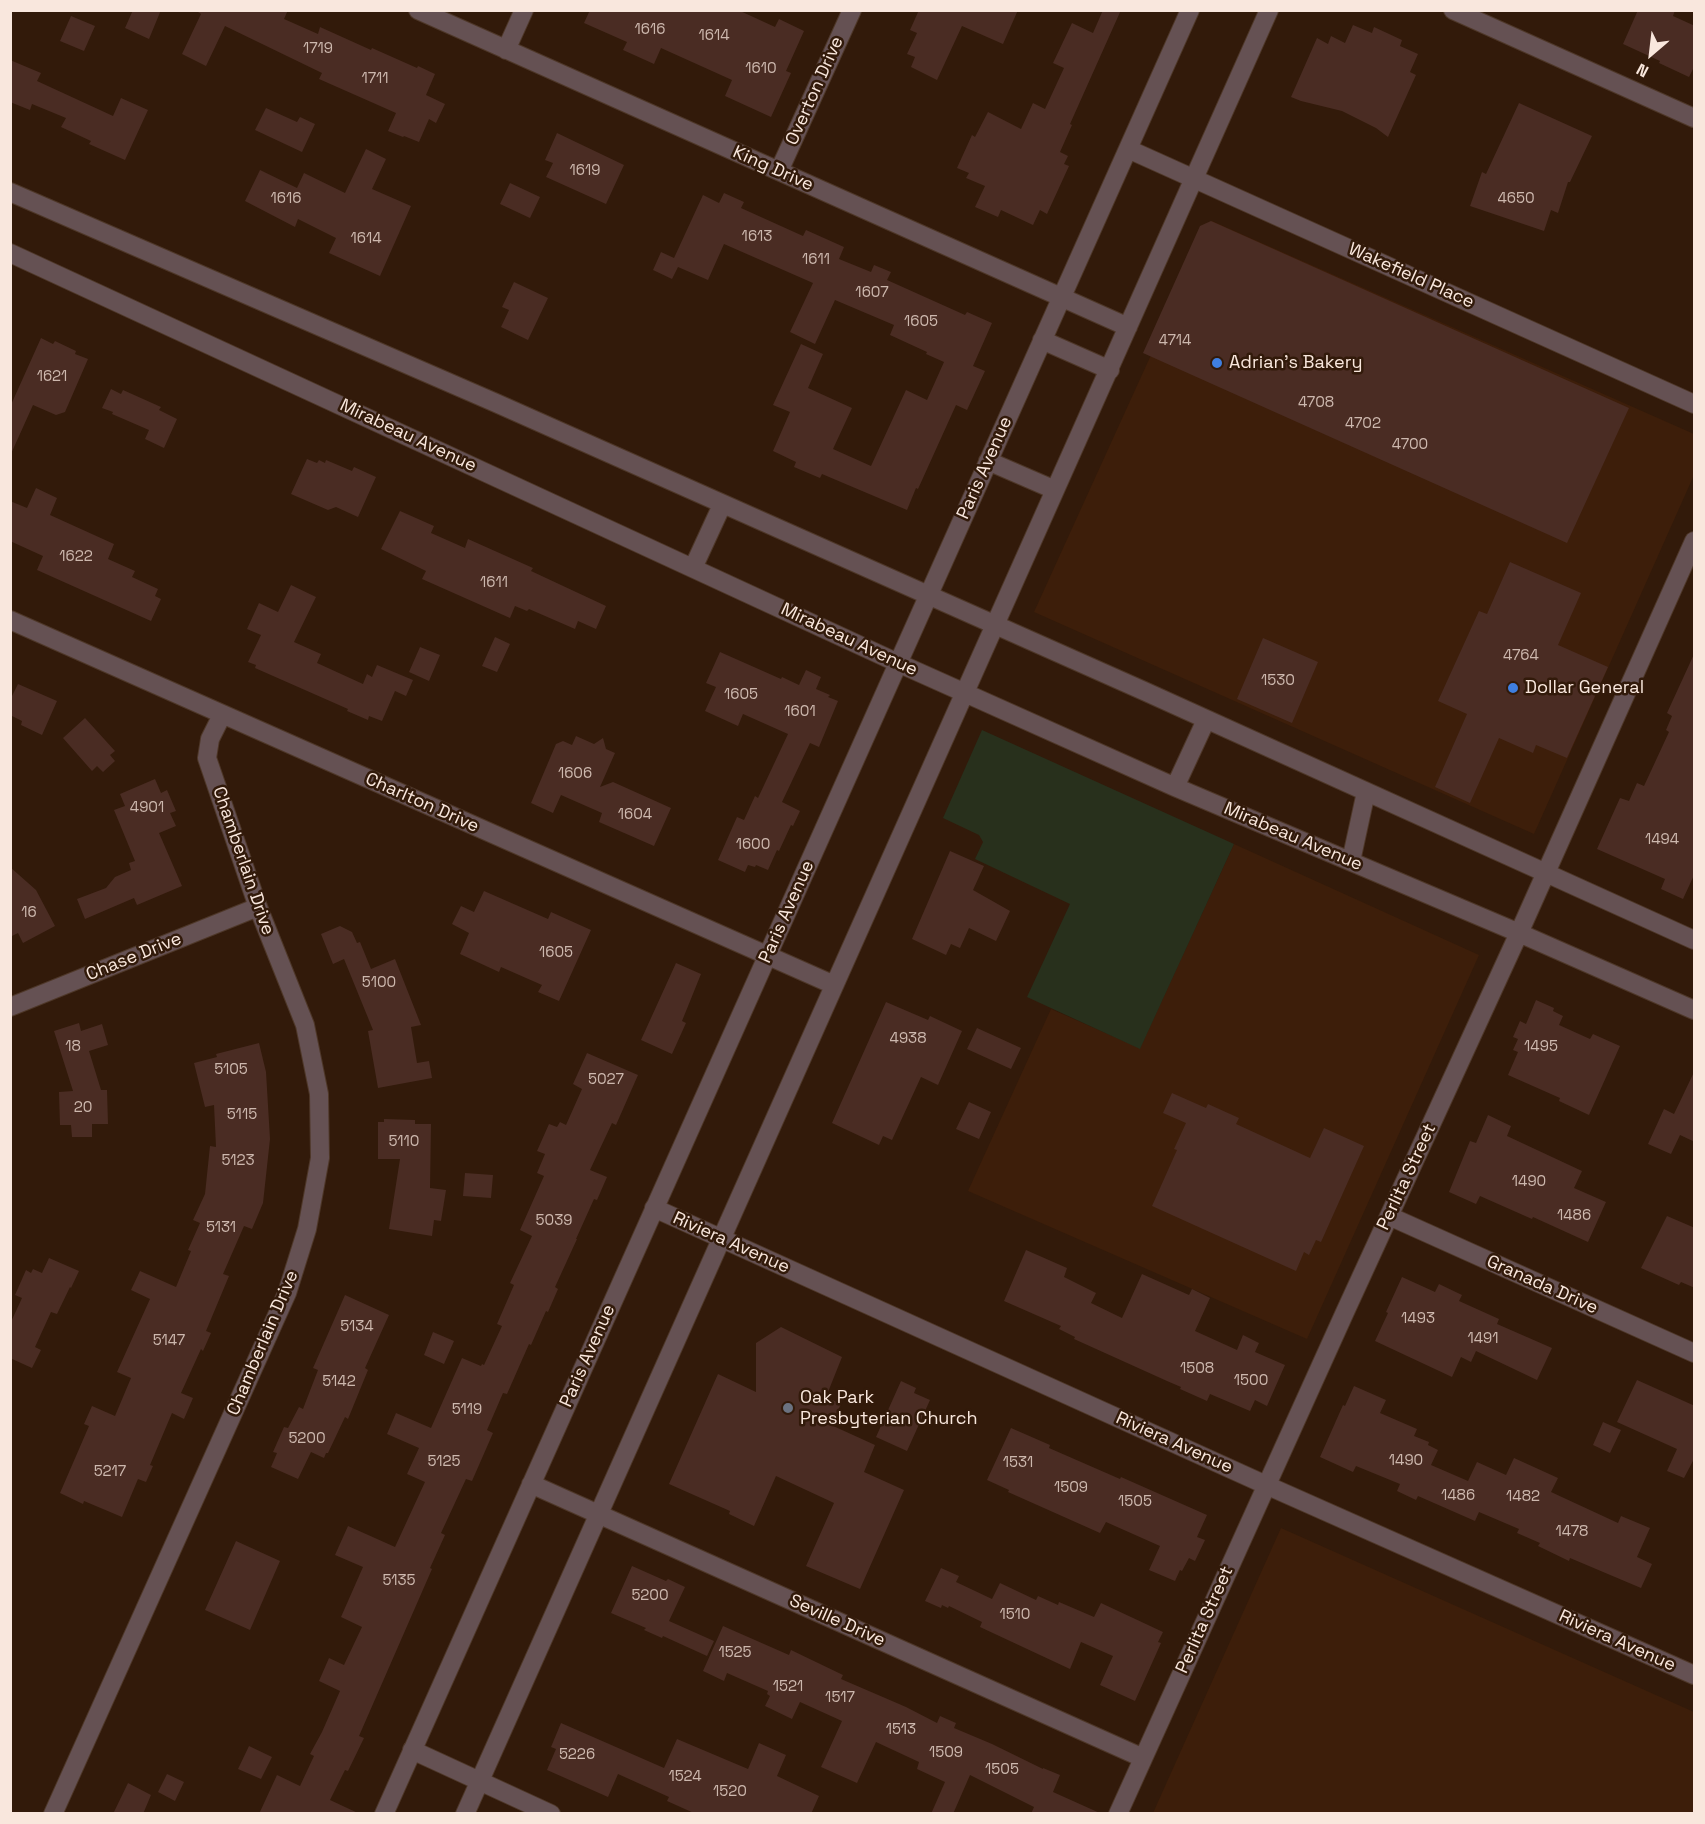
<!DOCTYPE html>
<html>
<head>
<meta charset="utf-8">
<style>
  body { margin:0 }
  #map { position:relative; width:1705px; height:1824px; overflow:hidden; background:#321a0a; font-family:"Space Grotesk",sans-serif }
  canvas { display:block }
  .frame { position:absolute; inset:0; border:12px solid #f9e7dd; pointer-events:none }
  .north { position:absolute; left:1621px; top:24px; width:60px; height:60px; -webkit-text-stroke:4px #321a0a; paint-order:stroke; rotate:208deg; font-size:16px; font-weight:700; line-height:24px; text-align:center; color:#f9e7dd }
  .north::after { content:''; display:block; margin:auto; width:21px; height:27px; background:#f9e7dd; clip-path:polygon(50% 0,100% 100%,50% 72%,0 100%) }
</style>
</head>
<body>
<div id="map">
<canvas width="1705" height="1824"></canvas>
<div class="frame"></div>
<div class="north">N</div>
</div>
<script>
const ctx = document.querySelector('canvas').getContext('2d');
ctx.lineJoin = 'round';
function fillPath(path, color) { ctx.fillStyle = color; ctx.fill(path, 'evenodd'); }
function stroke(path, color, width, dash) { ctx.strokeStyle = color; ctx.lineWidth = width; ctx.lineCap = dash ? 'butt' : 'round'; ctx.setLineDash(dash || []); ctx.stroke(path); }
function write(font, color, halo, rows, align = 'center') {
  ctx.font = font + ' "Space Grotesk",sans-serif'; ctx.lineWidth = 5; ctx.setLineDash([]); ctx.textBaseline = 'middle'; ctx.strokeStyle = halo; ctx.fillStyle = color; for (const [text, x, y, turn = 0] of rows) {
    ctx.save(); ctx.translate(x, y); ctx.rotate((+turn || 0) * Math.PI / 180); ctx.textAlign = isNaN(turn) ? turn : align; if (halo) ctx.strokeText(text, 0, 0); ctx.fillText(text, 0, 0); ctx.restore();
  }
}
fillPath(new Path2D(`
  M 1212,221 L 1694,434 L 1694,475 L 1534,834 L 1034,612 Z
  M 1234,844 L 1479,955 L 1307,1339 L 968,1191 L 1051,1009 L 1140,1048 Z
  M 1281,1528 L 1694,1712 L 1694,1813 L 1153,1813 Z`), '#3d1e0a');
fillPath(new Path2D(`
  M 982,730 L 1234,844 L 1140,1049 L 1027,997 L 1070,904 L 975,859 L 983,842 L 979,835 L 943,818 Z`), '#28301c');
fillPath(new Path2D(`
  M 133,10 L 161,10 L 149,39 L 125,28 Z
  M 195,10 L 288,10 L 284,19 L 318,34 L 320,27 L 371,50 L 372,48 L 417,68 L 418,66 L 435,74 L 426,95 L 445,104 L 436,123 L 429,119 L 419,142 L 404,136 L 403,137 L 388,131 L 396,113 L 319,79 L 322,73 L 225,26 L 206,66 L 182,54 L 201,14 Z
  M 590,10 L 738,10 L 775,27 L 779,19 L 804,31 L 786,71 L 791,73 L 771,117 L 725,96 L 732,80 L 661,48 L 654,64 L 623,50 L 627,42 L 584,23 Z
  M 919,10 L 1018,10 L 1003,44 L 962,26 L 937,80 L 911,67 L 915,57 L 907,54 L 917,33 L 910,30 Z
  M 1103,10 L 1121,10 L 1070,124 L 1072,125 L 1060,152 L 1068,156 L 1064,164 L 1069,166 L 1047,214 L 1040,210 L 1033,225 L 1001,210 L 998,217 L 975,207 L 985,186 L 966,178 L 969,173 L 957,168 L 972,135 L 975,137 L 988,112 L 1021,129 L 1033,103 L 1045,109 L 1064,68 L 1053,63 L 1072,23 L 1093,33 Z
  M 1638,10 L 1675,10 L 1673,16 L 1695,26 L 1695,65 L 1689,77 L 1659,63 L 1660,61 L 1623,44 Z
  M 71,16 L 95,26 L 84,51 L 60,41 Z
  M 1353,25 L 1372,33 L 1374,27 L 1402,40 L 1400,46 L 1418,54 L 1410,72 L 1416,75 L 1388,137 L 1376,128 L 1342,111 L 1301,101 L 1291,97 L 1317,38 L 1328,44 L 1331,36 L 1345,43 Z
  M 10,60 L 41,73 L 37,81 L 113,116 L 121,98 L 148,110 L 125,160 L 89,144 L 91,141 L 61,127 L 66,118 L 32,104 L 30,110 L 10,102 Z
  M 1519,103 L 1592,136 L 1570,182 L 1568,182 L 1558,213 L 1551,210 L 1544,231 L 1470,206 L 1482,172 L 1486,174 Z
  M 266,108 L 297,122 L 300,117 L 315,124 L 302,152 L 255,130 Z
  M 557,133 L 624,165 L 606,204 L 546,177 L 553,163 L 545,160 Z
  M 366,149 L 386,159 L 372,189 L 411,206 L 380,276 L 329,253 L 336,238 L 298,219 L 295,227 L 245,201 L 260,170 L 297,188 L 304,173 L 345,193 Z
  M 510,183 L 540,197 L 530,218 L 500,204 Z
  M 724,193 L 744,202 L 741,208 L 803,236 L 806,230 L 844,247 L 839,259 L 871,272 L 874,265 L 891,272 L 887,280 L 965,315 L 967,312 L 992,323 L 973,366 L 985,371 L 967,410 L 956,405 L 918,489 L 916,488 L 907,510 L 822,474 L 820,478 L 794,467 L 796,462 L 773,451 L 790,412 L 773,405 L 801,344 L 823,354 L 808,388 L 852,408 L 833,449 L 871,466 L 906,390 L 927,400 L 944,362 L 926,354 L 927,352 L 890,335 L 894,325 L 835,300 L 815,344 L 790,332 L 813,283 L 724,244 L 708,280 L 678,267 L 672,279 L 653,270 L 661,252 L 674,258 L 703,195 L 719,203 Z
  M 1211,221 L 1629,408 L 1567,543 L 1143,353 L 1200,226 Z
  M 514,282 L 548,298 L 528,340 L 501,327 L 509,310 L 502,307 Z
  M 41,338 L 53,344 L 55,341 L 76,351 L 75,354 L 88,359 L 65,412 L 56,415 L 33,405 L 10,456 L 10,407 Z
  M 111,389 L 121,394 L 123,390 L 161,407 L 159,410 L 177,419 L 164,448 L 145,439 L 149,430 L 112,414 L 113,412 L 102,408 Z
  M 307,459 L 317,463 L 319,460 L 325,463 L 326,460 L 352,471 L 354,467 L 376,477 L 358,517 L 336,507 L 328,510 L 291,494 Z
  M 36,488 L 57,498 L 50,515 L 114,544 L 108,559 L 135,571 L 132,577 L 158,589 L 155,596 L 161,599 L 151,621 L 37,570 L 43,556 L 10,541 L 10,501 L 27,508 Z
  M 400,511 L 434,526 L 431,533 L 465,548 L 468,539 L 533,568 L 531,571 L 606,606 L 596,629 L 578,621 L 575,629 L 529,609 L 527,611 L 515,606 L 510,618 L 422,579 L 426,571 L 381,549 Z
  M 1510,562 L 1581,593 L 1558,645 L 1608,667 L 1567,758 L 1536,745 L 1533,753 L 1499,738 L 1470,803 L 1435,787 L 1467,714 L 1438,701 L 1479,611 L 1487,614 Z
  M 291,585 L 316,597 L 294,642 L 321,654 L 317,663 L 363,684 L 367,674 L 372,677 L 377,665 L 413,680 L 406,696 L 395,691 L 382,721 L 369,716 L 368,720 L 347,711 L 348,709 L 255,668 L 256,665 L 248,662 L 261,635 L 247,629 L 259,603 L 278,612 Z
  M 495,637 L 510,644 L 497,672 L 482,666 Z
  M 1263,638 L 1318,662 L 1292,723 L 1237,699 Z
  M 420,647 L 440,655 L 429,681 L 409,672 Z
  M 720,652 L 781,679 L 782,677 L 799,685 L 806,670 L 821,677 L 816,689 L 830,695 L 828,697 L 838,701 L 819,747 L 810,743 L 782,802 L 800,811 L 793,826 L 791,825 L 779,851 L 777,850 L 768,870 L 756,865 L 755,867 L 748,865 L 745,872 L 718,860 L 737,817 L 744,820 L 755,796 L 758,798 L 788,734 L 743,714 L 738,726 L 705,711 L 716,687 L 706,683 Z
  M 1695,652 L 1695,873 L 1683,899 L 1661,889 L 1665,879 L 1597,849 L 1620,798 L 1629,801 L 1637,783 L 1644,786 L 1669,732 L 1666,730 L 1672,716 L 1667,713 Z
  M 18,684 L 57,701 L 42,735 L 21,725 L 22,721 L 10,715 L 10,700 Z
  M 85,718 L 115,751 L 110,755 L 115,761 L 103,772 L 97,766 L 92,771 L 63,738 Z
  M 576,736 L 594,744 L 603,738 L 606,749 L 615,753 L 600,787 L 613,782 L 671,808 L 654,846 L 599,822 L 602,813 L 561,795 L 553,813 L 531,803 L 556,744 L 563,741 L 572,745 Z
  M 155,779 L 161,793 L 167,790 L 176,811 L 170,813 L 176,826 L 159,833 L 182,886 L 137,905 L 134,898 L 85,919 L 77,899 L 106,888 L 115,877 L 131,870 L 129,863 L 135,861 L 114,810 L 125,806 L 120,794 Z
  M 950,851 L 984,866 L 973,890 L 1010,911 L 996,941 L 969,928 L 960,948 L 951,944 L 946,955 L 912,939 Z
  M 10,867 L 36,890 L 55,926 L 23,943 L 18,933 L 10,937 Z
  M 484,891 L 548,919 L 551,912 L 591,930 L 559,1001 L 538,992 L 542,985 L 501,967 L 499,972 L 460,954 L 469,933 L 452,924 L 461,906 L 474,912 Z
  M 340,926 L 352,932 L 357,943 L 360,942 L 371,969 L 395,959 L 421,1025 L 411,1027 L 417,1063 L 429,1061 L 432,1078 L 378,1088 L 368,1031 L 373,1030 L 344,959 L 333,964 L 321,934 Z
  M 676,963 L 701,974 L 682,1021 L 686,1023 L 672,1054 L 641,1040 Z
  M 1536,1000 L 1554,1008 L 1553,1011 L 1563,1016 L 1559,1025 L 1590,1039 L 1593,1034 L 1620,1046 L 1589,1115 L 1559,1101 L 1560,1098 L 1508,1075 L 1518,1052 L 1513,1050 L 1518,1039 L 1513,1037 L 1520,1021 L 1526,1024 Z
  M 886,1002 L 928,1020 L 930,1016 L 962,1031 L 938,1085 L 921,1077 L 892,1140 L 883,1136 L 879,1145 L 832,1123 Z
  M 79,1023 L 81,1031 L 102,1024 L 108,1045 L 89,1051 L 101,1090 L 107,1090 L 108,1124 L 92,1124 L 92,1137 L 72,1137 L 71,1125 L 60,1125 L 59,1092 L 73,1091 L 54,1031 Z
  M 977,1028 L 1021,1048 L 1011,1069 L 967,1049 Z
  M 259,1043 L 266,1072 L 270,1139 L 263,1203 L 252,1229 L 244,1226 L 223,1274 L 229,1276 L 206,1331 L 211,1333 L 203,1351 L 201,1349 L 181,1393 L 193,1398 L 184,1419 L 172,1413 L 150,1465 L 153,1466 L 146,1482 L 138,1479 L 122,1517 L 84,1501 L 83,1504 L 60,1493 L 89,1426 L 84,1424 L 92,1406 L 115,1416 L 131,1378 L 117,1372 L 150,1299 L 131,1290 L 140,1271 L 176,1287 L 191,1251 L 188,1250 L 200,1223 L 193,1220 L 205,1194 L 210,1146 L 216,1147 L 214,1105 L 205,1107 L 194,1063 L 217,1057 L 216,1054 Z
  M 587,1053 L 638,1075 L 616,1125 L 612,1123 L 590,1170 L 607,1177 L 597,1200 L 594,1199 L 576,1239 L 577,1239 L 555,1287 L 558,1289 L 548,1312 L 546,1311 L 531,1345 L 529,1344 L 507,1394 L 503,1393 L 487,1430 L 493,1433 L 472,1481 L 466,1479 L 441,1533 L 445,1535 L 430,1568 L 432,1569 L 359,1736 L 364,1738 L 348,1771 L 345,1770 L 330,1800 L 360,1814 L 259,1814 L 277,1775 L 300,1786 L 314,1756 L 310,1754 L 322,1732 L 340,1691 L 319,1681 L 329,1658 L 344,1665 L 362,1627 L 341,1617 L 363,1567 L 335,1555 L 348,1526 L 395,1547 L 425,1482 L 407,1474 L 419,1448 L 387,1434 L 396,1413 L 431,1428 L 462,1358 L 481,1366 L 482,1364 L 484,1365 L 502,1326 L 497,1324 L 514,1285 L 510,1283 L 532,1236 L 520,1230 L 544,1176 L 537,1173 L 545,1154 L 537,1151 L 549,1124 L 557,1127 L 560,1122 L 566,1125 L 582,1089 L 573,1084 Z
  M 1695,1070 L 1695,1142 L 1680,1135 L 1671,1154 L 1648,1144 L 1664,1109 L 1674,1114 Z
  M 1172,1093 L 1206,1108 L 1208,1104 L 1239,1118 L 1236,1124 L 1310,1158 L 1324,1128 L 1364,1146 L 1321,1242 L 1316,1240 L 1309,1255 L 1304,1252 L 1296,1271 L 1152,1206 L 1177,1150 L 1174,1149 L 1186,1123 L 1163,1113 Z
  M 969,1102 L 991,1112 L 979,1139 L 956,1129 Z
  M 1488,1115 L 1511,1126 L 1507,1136 L 1582,1171 L 1574,1188 L 1606,1202 L 1588,1242 L 1533,1217 L 1532,1219 L 1480,1196 L 1476,1204 L 1449,1192 L 1470,1141 L 1476,1143 Z
  M 384,1119 L 415,1120 L 415,1124 L 431,1124 L 430,1188 L 446,1190 L 441,1221 L 434,1220 L 432,1236 L 389,1229 L 400,1159 L 378,1159 L 378,1122 L 384,1122 Z
  M 465,1173 L 493,1175 L 491,1198 L 463,1196 Z
  M 1667,1216 L 1695,1228 L 1695,1288 L 1681,1282 L 1679,1285 L 1641,1268 Z
  M 1026,1250 L 1067,1268 L 1064,1277 L 1096,1293 L 1091,1303 L 1122,1318 L 1142,1274 L 1189,1295 L 1192,1289 L 1210,1298 L 1195,1331 L 1237,1350 L 1243,1335 L 1259,1343 L 1255,1352 L 1285,1365 L 1267,1406 L 1255,1400 L 1250,1411 L 1210,1394 L 1207,1401 L 1180,1389 L 1181,1387 L 1167,1381 L 1074,1339 L 1075,1337 L 1059,1329 L 1061,1326 L 1004,1301 Z
  M 49,1258 L 79,1271 L 71,1288 L 70,1287 L 57,1314 L 51,1312 L 35,1347 L 41,1350 L 32,1368 L 10,1358 L 10,1324 L 22,1298 L 15,1295 L 26,1270 L 31,1273 L 33,1269 L 42,1273 Z
  M 1402,1277 L 1435,1292 L 1439,1284 L 1462,1295 L 1459,1301 L 1499,1319 L 1497,1324 L 1552,1348 L 1537,1380 L 1476,1351 L 1471,1362 L 1461,1357 L 1452,1377 L 1375,1341 L 1388,1313 L 1386,1312 Z
  M 345,1295 L 389,1315 L 365,1368 L 368,1370 L 348,1419 L 345,1417 L 328,1453 L 326,1453 L 324,1458 L 311,1452 L 298,1479 L 271,1467 L 277,1453 L 273,1452 L 284,1427 L 288,1428 L 299,1407 L 303,1409 L 318,1370 L 313,1368 Z
  M 781,1327 L 842,1357 L 826,1397 L 841,1404 L 831,1425 L 875,1445 L 864,1472 L 904,1490 L 860,1589 L 806,1566 L 834,1503 L 776,1476 L 754,1526 L 729,1514 L 730,1511 L 669,1484 L 718,1374 L 756,1392 L 756,1343 Z
  M 433,1332 L 454,1341 L 444,1364 L 424,1355 Z
  M 1637,1380 L 1695,1406 L 1695,1457 L 1684,1478 L 1667,1471 L 1677,1449 L 1617,1422 Z
  M 901,1381 L 916,1388 L 914,1393 L 930,1400 L 907,1451 L 876,1437 Z
  M 1354,1386 L 1386,1400 L 1380,1413 L 1417,1429 L 1414,1436 L 1429,1442 L 1428,1445 L 1438,1450 L 1431,1465 L 1468,1481 L 1477,1462 L 1506,1475 L 1514,1458 L 1558,1478 L 1551,1492 L 1618,1523 L 1621,1516 L 1650,1528 L 1637,1557 L 1652,1564 L 1641,1588 L 1570,1558 L 1569,1561 L 1538,1546 L 1540,1543 L 1517,1533 L 1519,1529 L 1479,1512 L 1475,1521 L 1418,1496 L 1416,1500 L 1397,1491 L 1400,1484 L 1356,1466 L 1353,1472 L 1320,1457 L 1343,1405 L 1345,1406 Z
  M 1603,1422 L 1621,1430 L 1610,1453 L 1593,1445 Z
  M 1011,1428 L 1050,1445 L 1049,1448 L 1120,1479 L 1121,1477 L 1207,1515 L 1197,1537 L 1205,1540 L 1195,1561 L 1189,1558 L 1182,1571 L 1180,1570 L 1175,1581 L 1149,1570 L 1160,1546 L 1106,1522 L 1100,1533 L 1008,1492 L 1009,1490 L 987,1480 Z
  M 236,1541 L 280,1561 L 250,1630 L 205,1610 Z
  M 632,1566 L 666,1581 L 668,1579 L 685,1587 L 669,1621 L 714,1641 L 707,1656 L 663,1636 L 662,1638 L 644,1630 L 646,1628 L 611,1613 Z
  M 941,1568 L 959,1576 L 956,1582 L 992,1599 L 1000,1583 L 1036,1600 L 1038,1596 L 1058,1605 L 1059,1602 L 1094,1617 L 1101,1603 L 1163,1632 L 1158,1642 L 1161,1643 L 1135,1701 L 1100,1685 L 1113,1656 L 1081,1642 L 1070,1669 L 980,1627 L 982,1622 L 949,1606 L 948,1608 L 942,1605 L 941,1608 L 925,1601 Z
  M 723,1626 L 789,1655 L 791,1650 L 843,1675 L 841,1679 L 906,1707 L 937,1723 L 940,1716 L 956,1723 L 954,1728 L 992,1744 L 1043,1769 L 1043,1768 L 1060,1775 L 1053,1792 L 1102,1814 L 1031,1814 L 1034,1807 L 970,1775 L 953,1814 L 931,1814 L 945,1782 L 917,1769 L 919,1762 L 876,1742 L 857,1783 L 821,1767 L 842,1721 L 800,1702 L 792,1719 L 765,1706 L 770,1696 L 767,1694 L 768,1691 L 727,1673 L 724,1681 L 703,1671 Z
  M 561,1723 L 664,1768 L 677,1739 L 748,1769 L 759,1743 L 786,1755 L 777,1776 L 819,1796 L 811,1814 L 696,1814 L 667,1801 L 669,1797 L 618,1774 L 608,1797 L 547,1770 L 556,1749 L 551,1747 Z
  M 249,1746 L 272,1757 L 261,1779 L 238,1769 Z
  M 167,1774 L 184,1782 L 175,1801 L 158,1792 Z
  M 128,1783 L 151,1795 L 143,1814 L 113,1814 Z`), '#4a2c23');
const minor = new Path2D(`
  M 418,10 L 1128,327
  M 1453,10 L 1694,118
  M 506,50 L 524,10
  M 1128,149 L 1694,404
  M 779,171 L 852,10
  M 10,192 L 496,403 L 1144,691 L 1694,940
  M 10,253 L 898,663 L 1175,787 L 1519,933 L 1694,1010
  M 1042,340 L 1110,370
  M 988,461 L 1055,490
  M 693,568 L 722,505
  M 10,620 L 834,985
  M 1175,787 L 1206,720
  M 1351,861 L 1366,792
  M 10,1007 L 258,907
  M 654,1208 L 1266,1485 L 1694,1675
  M 1389,1216 L 1694,1353
  M 531,1484 L 1143,1758
  M 412,1750 L 551,1814
  M 53,1814 L 287,1293 L 307,1229 L 320,1158 L 319,1094 L 305,1025 L 258,907 L 207,758 L 210,739 L 222,715
  M 384,1814 L 1190,10
  M 465,1814 L 1269,10
  M 1118,1814 L 1345,1312 L 1519,933 L 1694,541`);
stroke(minor, '#4e3728', 20);
stroke(minor, '#655153', 18);
for (const [x, y, r, color] of [
  [1217,363,6,"#3f7fe0"],
  [1513,688,6,"#3f7fe0"],
  [788,1408,6,"#6b7280"]
]) { const dot = new Path2D(); dot.arc(x, y, r, 0, 2 * Math.PI); ctx.fillStyle = color; ctx.fill(dot); stroke(dot, '#321a0a', 2); }
write('15px', '#cdb8ae', null, [
  ["1616",650,30],
  ["1614",714,36],
  ["1719",318,49],
  ["1610",761,69],
  ["1711",375,79],
  ["1619",585,171],
  ["1616",286,199],
  ["4650",1516,199],
  ["1613",757,237],
  ["1614",366,239],
  ["1611",816,260],
  ["1607",872,293],
  ["1605",921,322],
  ["4714",1175,341],
  ["1621",52,377],
  ["4708",1316,403],
  ["4702",1363,424],
  ["4700",1410,445],
  ["1622",76,557],
  ["1611",494,583],
  ["4764",1521,656],
  ["1530",1278,681],
  ["1605",741,695],
  ["1601",800,712],
  ["1606",575,774],
  ["4901",147,808],
  ["1604",635,815],
  ["1494",1662,840],
  ["1600",753,845],
  ["16",29,913],
  ["1605",556,953],
  ["5100",379,983],
  ["4938",908,1039],
  ["18",73,1047],
  ["1495",1541,1047],
  ["5105",231,1070],
  ["5027",606,1080],
  ["20",83,1108],
  ["5115",242,1115],
  ["5110",404,1142],
  ["5123",238,1161],
  ["1490",1529,1182],
  ["1486",1574,1216],
  ["5039",554,1221],
  ["5131",221,1228],
  ["1493",1418,1319],
  ["5134",357,1327],
  ["1491",1483,1339],
  ["5147",169,1341],
  ["1508",1197,1369],
  ["1500",1251,1381],
  ["5142",339,1382],
  ["5119",467,1410],
  ["5200",307,1439],
  ["1490",1406,1461],
  ["5125",444,1462],
  ["1531",1018,1463],
  ["5217",110,1472],
  ["1509",1071,1488],
  ["1486",1458,1496],
  ["1482",1523,1497],
  ["1505",1135,1502],
  ["1478",1572,1532],
  ["5135",399,1581],
  ["5200",650,1596],
  ["1510",1015,1615],
  ["1525",735,1653],
  ["1521",788,1687],
  ["1517",840,1698],
  ["1513",901,1730],
  ["1509",946,1753],
  ["5226",577,1755],
  ["1505",1002,1770],
  ["1524",685,1777],
  ["1520",730,1792]
]);
write('18px', '#f9e7dd', '#321a0a', [
  ["Overton Drive",815,91,-66],
  ["King Drive",773,169,24],
  ["Wakefield Place",1411,276,24],
  ["Mirabeau Avenue",408,436,25],
  ["Paris Avenue",985,468,-66],
  ["Mirabeau Avenue",849,640,25],
  ["Charlton Drive",422,803,24],
  ["Mirabeau Avenue",1293,837,23],
  ["Chamberlain Drive",243,861,71],
  ["Paris Avenue",787,912,-66],
  ["Chase Drive",134,957,-22],
  ["Perlita Street",1407,1177,-65],
  ["Riviera Avenue",731,1243,24],
  ["Granada Drive",1542,1285,24],
  ["Chamberlain Drive",263,1343,-67],
  ["Paris Avenue",588,1356,-66],
  ["Riviera Avenue",1174,1443,24],
  ["Perlita Street",1205,1620,-66],
  ["Seville Drive",837,1621,24],
  ["Riviera Avenue",1617,1641,24]
]);
write('18px', '#f9e7dd', '#321a0a', [
  ["Adrian's Bakery",1229,363],
  ["Dollar General",1525,688],
  ["Oak Park",800,1398],
  ["Presbyterian Church",800,1419]
], 'left');
</script>
</body>
</html>
